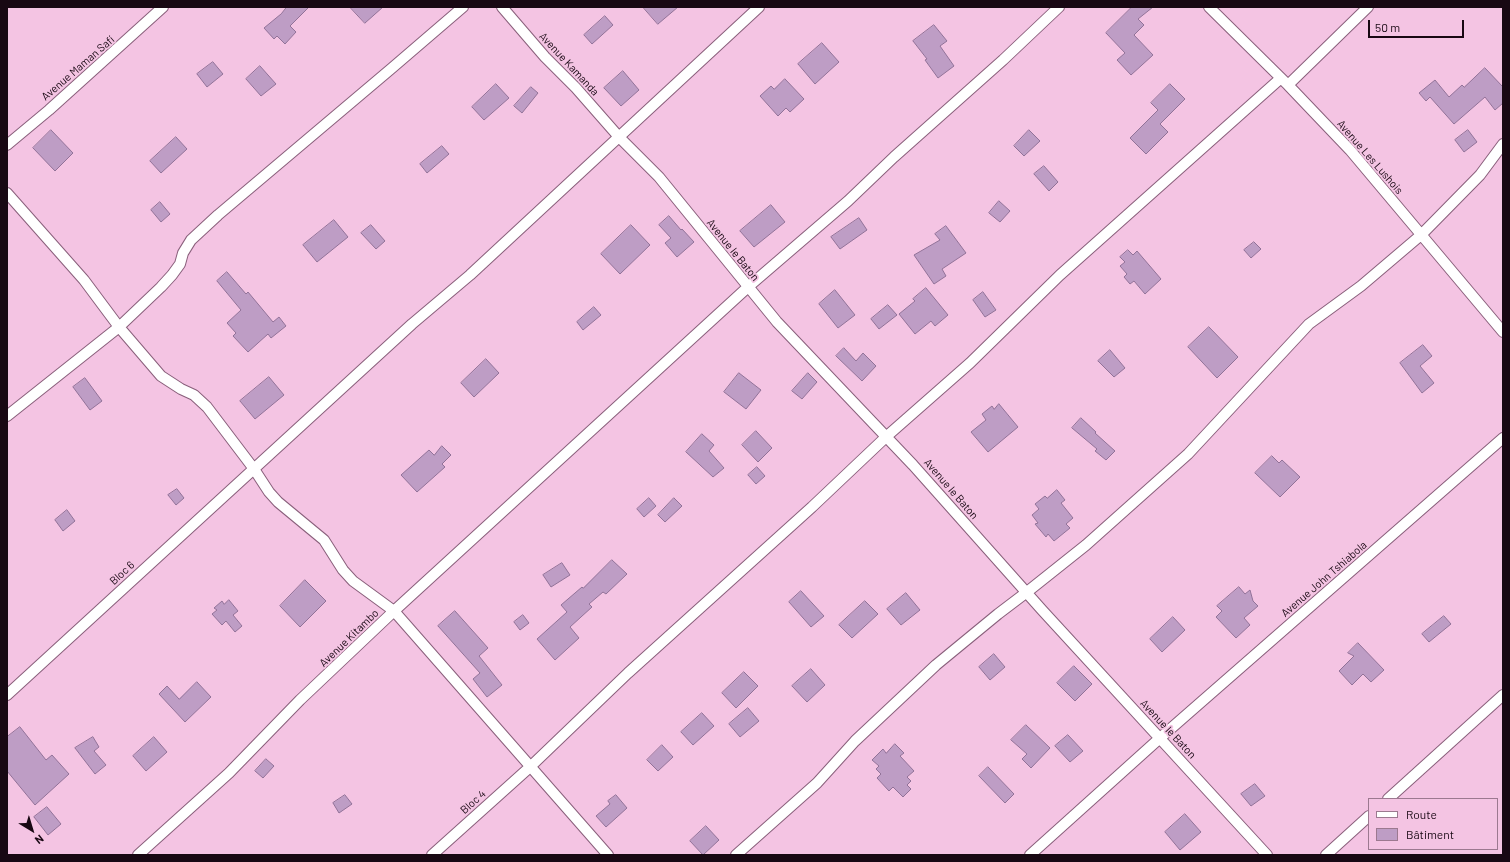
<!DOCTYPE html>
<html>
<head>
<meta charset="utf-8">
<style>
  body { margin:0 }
  #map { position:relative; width:1510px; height:862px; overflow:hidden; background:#f4c4e3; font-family:Barlow,sans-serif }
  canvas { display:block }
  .frame { position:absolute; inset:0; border:8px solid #180813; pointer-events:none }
  .legend { position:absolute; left:1368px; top:798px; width:130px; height:52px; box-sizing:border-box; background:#f4c4e3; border:1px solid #9c7990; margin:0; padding:5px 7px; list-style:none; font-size:12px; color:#180813 }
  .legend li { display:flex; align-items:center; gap:8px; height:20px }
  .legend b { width:20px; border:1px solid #9c7990 }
  .north { position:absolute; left:12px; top:810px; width:40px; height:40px; -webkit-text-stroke:3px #f4c4e3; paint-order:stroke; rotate:142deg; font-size:11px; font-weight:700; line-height:16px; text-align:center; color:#180813 }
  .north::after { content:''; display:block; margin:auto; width:14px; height:18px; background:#180813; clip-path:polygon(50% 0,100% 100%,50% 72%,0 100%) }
  .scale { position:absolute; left:1368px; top:20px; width:96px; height:18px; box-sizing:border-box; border:2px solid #180813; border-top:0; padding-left:5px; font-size:12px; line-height:14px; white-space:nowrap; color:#180813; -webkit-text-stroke:3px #f4c4e3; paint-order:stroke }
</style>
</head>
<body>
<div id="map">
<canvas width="1510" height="862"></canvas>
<div class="frame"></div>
<ul class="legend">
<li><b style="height:5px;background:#fff"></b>Route</li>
<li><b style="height:11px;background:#be9dc5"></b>Bâtiment</li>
</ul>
<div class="north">N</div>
<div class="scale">50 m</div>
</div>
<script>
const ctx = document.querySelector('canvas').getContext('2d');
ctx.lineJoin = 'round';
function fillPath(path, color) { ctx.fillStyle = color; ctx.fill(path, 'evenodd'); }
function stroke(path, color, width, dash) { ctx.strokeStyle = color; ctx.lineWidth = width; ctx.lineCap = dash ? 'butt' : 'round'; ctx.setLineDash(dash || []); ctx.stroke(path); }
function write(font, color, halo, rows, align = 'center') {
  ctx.font = font + ' Barlow,sans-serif'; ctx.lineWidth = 3.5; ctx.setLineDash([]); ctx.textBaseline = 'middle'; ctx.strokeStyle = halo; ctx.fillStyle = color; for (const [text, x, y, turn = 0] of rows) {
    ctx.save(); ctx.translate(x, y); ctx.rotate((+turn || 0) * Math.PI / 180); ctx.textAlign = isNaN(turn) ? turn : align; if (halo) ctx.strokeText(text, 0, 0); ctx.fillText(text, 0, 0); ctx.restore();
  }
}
const building = new Path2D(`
  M 287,7 L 309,7 L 290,26 L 296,32 L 285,44 L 277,36 L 274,39 L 264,28 L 281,14 Z
  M 350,7 L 383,7 L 365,23 Z
  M 643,7 L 678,7 L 658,24 Z
  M 1132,7 L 1153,7 L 1138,19 L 1144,25 L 1134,35 L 1153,55 L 1131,75 L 1117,60 L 1125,53 L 1106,33 Z
  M 605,16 L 613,25 L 592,44 L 584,35 Z
  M 934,25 L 947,41 L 940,46 L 954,66 L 938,78 L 925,60 L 927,59 L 913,41 Z
  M 822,43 L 839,62 L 815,84 L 798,64 Z
  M 213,62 L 223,74 L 207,87 L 197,74 Z
  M 260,66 L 276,84 L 261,96 L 246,79 Z
  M 1485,68 L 1503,87 L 1503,103 L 1495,110 L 1485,97 L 1454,124 L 1430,97 L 1426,101 L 1419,93 L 1435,80 L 1449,97 L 1462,85 L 1464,87 Z
  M 623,71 L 639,90 L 621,106 L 604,88 Z
  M 785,79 L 804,99 L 790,112 L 786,108 L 778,116 L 760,96 L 771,86 L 774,89 Z
  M 496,84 L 509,98 L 484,120 L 472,107 Z
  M 1170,84 L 1185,99 L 1160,124 L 1168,132 L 1146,154 L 1130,138 L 1158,110 L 1151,103 Z
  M 531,87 L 538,93 L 522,113 L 514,106 Z
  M 51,130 L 73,153 L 55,171 L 33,148 Z
  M 1029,130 L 1040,141 L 1024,156 L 1014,146 Z
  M 1468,130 L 1477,142 L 1464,152 L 1455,140 Z
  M 176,137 L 187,149 L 161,173 L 150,161 Z
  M 442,146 L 449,154 L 427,173 L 420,164 Z
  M 1044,166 L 1058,182 L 1049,191 L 1034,174 Z
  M 999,201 L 1010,211 L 1000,222 L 989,213 Z
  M 160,202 L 170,214 L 161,222 L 151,210 Z
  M 771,205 L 785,222 L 754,247 L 740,231 Z
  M 669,216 L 681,230 L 682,229 L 694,242 L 677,257 L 665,243 L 671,238 L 659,225 Z
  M 859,218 L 867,230 L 840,249 L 831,237 Z
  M 334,220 L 348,237 L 317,262 L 303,245 Z
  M 371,225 L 385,241 L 376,249 L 361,233 Z
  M 631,225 L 650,245 L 620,274 L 601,254 Z
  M 946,226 L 966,253 L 942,269 L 946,276 L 934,284 L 914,255 L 940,240 L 935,234 Z
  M 1254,242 L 1261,249 L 1251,258 L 1244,250 Z
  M 1128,250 L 1133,255 L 1137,251 L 1161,279 L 1145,294 L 1134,281 L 1130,284 L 1124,277 L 1127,274 L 1120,266 L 1125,262 L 1120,257 Z
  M 227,272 L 246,294 L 248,292 L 273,322 L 279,317 L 286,326 L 271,338 L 268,334 L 248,352 L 233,336 L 236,333 L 227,323 L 241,310 L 217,281 Z
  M 926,288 L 948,315 L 935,326 L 931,321 L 915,334 L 899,314 L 915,301 L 913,299 Z
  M 835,290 L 855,315 L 838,328 L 819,304 Z
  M 983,292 L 996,310 L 985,317 L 973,300 Z
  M 888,305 L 897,315 L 879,329 L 871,319 Z
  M 594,307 L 601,315 L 583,330 L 577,322 Z
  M 1209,327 L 1238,357 L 1217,378 L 1188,347 Z
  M 1423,345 L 1432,356 L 1420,366 L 1434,383 L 1422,393 L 1400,363 Z
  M 844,348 L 856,361 L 863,353 L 876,366 L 862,381 L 836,356 Z
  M 1110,350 L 1125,368 L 1114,377 L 1098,361 Z
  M 486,359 L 499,373 L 474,397 L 461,383 Z
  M 739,373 L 761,390 L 746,409 L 724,392 Z
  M 808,373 L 817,382 L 802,399 L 792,391 Z
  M 269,377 L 284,395 L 255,419 L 240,401 Z
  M 85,378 L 102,401 L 90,410 L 73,387 Z
  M 999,404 L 1018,427 L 988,452 L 971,432 L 986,420 L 982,414 L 992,406 L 994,409 Z
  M 1081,418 L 1096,432 L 1095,433 L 1115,451 L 1106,460 L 1095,451 L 1097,449 L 1072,428 Z
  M 756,431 L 772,448 L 758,462 L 742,445 Z
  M 702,434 L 714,445 L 709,451 L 724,468 L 713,477 L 686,452 Z
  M 442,446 L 451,455 L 442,464 L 445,467 L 417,492 L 401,475 L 429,450 L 434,455 Z
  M 1272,456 L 1279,463 L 1282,460 L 1300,477 L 1280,497 L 1255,473 Z
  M 757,467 L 765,476 L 756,484 L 748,475 Z
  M 177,489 L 184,498 L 176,505 L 168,495 Z
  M 1057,490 L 1065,500 L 1061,503 L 1073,518 L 1066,524 L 1070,528 L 1054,541 L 1048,534 L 1046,537 L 1035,524 L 1038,523 L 1032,515 L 1039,509 L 1035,504 L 1045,496 L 1047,498 Z
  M 649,498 L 656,506 L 644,517 L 637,509 Z
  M 674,498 L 682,506 L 665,522 L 658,515 Z
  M 67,510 L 75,521 L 63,531 L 55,520 Z
  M 612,560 L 627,574 L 606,594 L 603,592 L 589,604 L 592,607 L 570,627 L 579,638 L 555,660 L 537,639 L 567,612 L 561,605 L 582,587 L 583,588 Z
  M 562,563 L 570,575 L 551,587 L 543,575 Z
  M 305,580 L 326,601 L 300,627 L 280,606 Z
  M 1239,587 L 1245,594 L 1250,590 L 1253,601 L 1258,606 L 1244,618 L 1250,625 L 1236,638 L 1216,617 L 1222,611 L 1217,606 Z
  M 801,591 L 824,616 L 811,627 L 789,602 Z
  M 906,593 L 920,610 L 901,625 L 887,609 Z
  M 229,600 L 238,611 L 233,615 L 242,626 L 235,632 L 226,621 L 222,625 L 212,614 L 217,610 L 214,608 L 222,601 L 224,604 Z
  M 865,601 L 878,614 L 852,638 L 839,625 Z
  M 455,611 L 488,648 L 479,656 L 502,685 L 487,697 L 473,679 L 480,673 L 438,626 Z
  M 523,615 L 529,623 L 520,630 L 514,622 Z
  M 1444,616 L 1451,624 L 1429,642 L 1422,634 Z
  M 1173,617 L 1185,630 L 1162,652 L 1150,639 Z
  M 1358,643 L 1384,670 L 1371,682 L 1363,674 L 1352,685 L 1339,671 L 1354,656 L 1348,653 Z
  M 994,654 L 1005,667 L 990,680 L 979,667 Z
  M 1074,666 L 1092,684 L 1075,701 L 1057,683 Z
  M 811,669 L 825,685 L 807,702 L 792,686 Z
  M 744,672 L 758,686 L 736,708 L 722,693 Z
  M 197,682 L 211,697 L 185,722 L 159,694 L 167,686 L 179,699 Z
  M 748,708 L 759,721 L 740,737 L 729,724 Z
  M 702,713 L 714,726 L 693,745 L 681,732 Z
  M 1026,725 L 1050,748 L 1031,768 L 1022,759 L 1027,754 L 1011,740 Z
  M 20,727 L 46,760 L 52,755 L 69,774 L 35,805 L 7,771 L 7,737 Z
  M 1068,735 L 1083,751 L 1070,762 L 1055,746 Z
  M 93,737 L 99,747 L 94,751 L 106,765 L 95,774 L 75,748 Z
  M 154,737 L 167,752 L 146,771 L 133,756 Z
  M 895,744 L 904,753 L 900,756 L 914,771 L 907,777 L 911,781 L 907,785 L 911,789 L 903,797 L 893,787 L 889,791 L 877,778 L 881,774 L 876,769 L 879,766 L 872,760 L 883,749 L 886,753 Z
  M 662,745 L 673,757 L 658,771 L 647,760 Z
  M 266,759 L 274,766 L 263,778 L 255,771 Z
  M 988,767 L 1014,794 L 1005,803 L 979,776 Z
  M 1255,784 L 1265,796 L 1251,806 L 1241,794 Z
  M 345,795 L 352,804 L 339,813 L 333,803 Z
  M 616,795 L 627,808 L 606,827 L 596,816 L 610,804 L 608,801 Z
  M 47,807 L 61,824 L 48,835 L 34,817 Z
  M 1185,814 L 1201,832 L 1180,850 L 1165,832 Z
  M 706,826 L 719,840 L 703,855 L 690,841 Z`);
fillPath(building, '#be9dc5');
stroke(building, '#917298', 1);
const minor = new Path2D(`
  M 502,7 L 545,57 L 576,88 L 619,137 L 659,177 L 777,322 L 913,465 L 1042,610 L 1267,855
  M 1209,7 L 1288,85 L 1350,150 L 1503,332
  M 1288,85 L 1368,7
  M 7,145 L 49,110 L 163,7
  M 7,193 L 84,280 L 119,327 L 161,376 L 181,389 L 194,395 L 207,407 L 254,469 L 269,492 L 278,502 L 324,540 L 343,570 L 353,581 L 394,611 L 748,287 L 848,201 L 894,157 L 1003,60 L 1059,7
  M 7,416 L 119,327 L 161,287 L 172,275 L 180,264 L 183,253 L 191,240 L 218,215 L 392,68 L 463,7
  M 7,695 L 412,324 L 470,275 L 759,7
  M 1388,799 L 1503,695
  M 138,855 L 229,773 L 300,700 L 394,611 L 608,855
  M 432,855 L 530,767 L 628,673 L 812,507 L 887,436 L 970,363 L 1060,275 L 1281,78
  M 736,855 L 817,783 L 855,741 L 936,665 L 998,614 L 1027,592 L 1086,545 L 1188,454 L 1309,324 L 1361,286 L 1421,235 L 1480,175 L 1503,144
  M 1030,855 L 1160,738 L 1503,438
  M 1326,855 L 1369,816`);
stroke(minor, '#895f7b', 12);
stroke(minor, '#fff', 10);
write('11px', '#180813', '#f4c4e3', [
  ["Avenue Kamanda",569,64,47],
  ["Avenue Maman Safi",78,68,-41],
  ["Avenue Les Lushois",1370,157,49],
  ["Avenue le Baton",733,250,51],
  ["Avenue le Baton",951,489,49],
  ["Bloc 6",122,573,-43],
  ["Avenue John Tshiabola",1324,579,-41],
  ["Avenue Kitambo",349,638,-44],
  ["Avenue le Baton",1168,729,47],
  ["Bloc 4",473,802,-42]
]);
</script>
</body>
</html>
